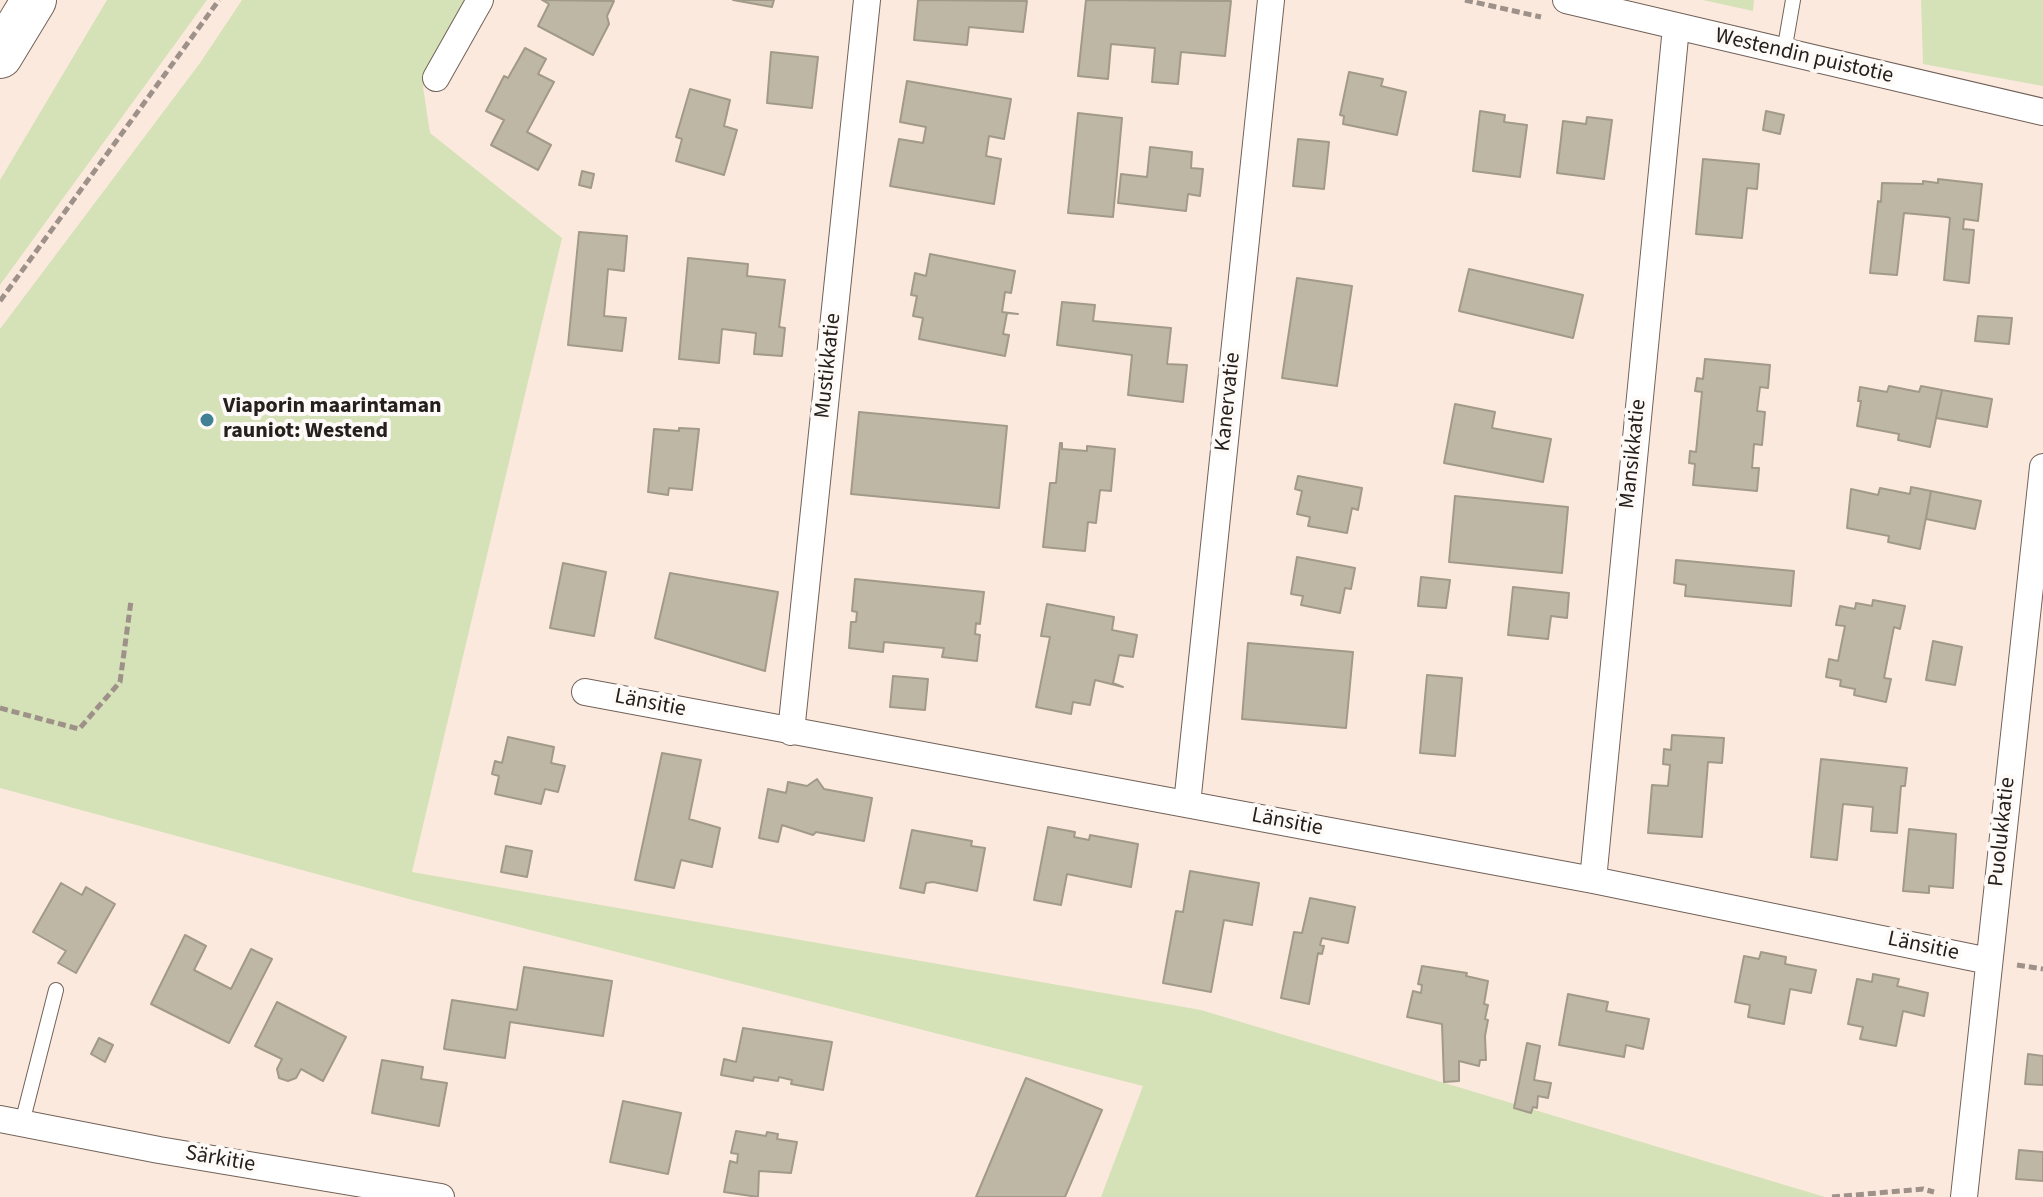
<!DOCTYPE html>
<html>
<head>
<meta charset="utf-8">
<style>
  body { margin:0 }
  canvas { display:block; background:#fce9de }
</style>
</head>
<body>
<canvas width="2043" height="1197"></canvas>
<script>
const ctx = document.querySelector('canvas').getContext('2d');
ctx.lineJoin = 'round';
function fillPath(path, color) { ctx.fillStyle = color; ctx.fill(path, 'evenodd'); }
function stroke(path, color, width, dash) { ctx.strokeStyle = color; ctx.lineWidth = width; ctx.lineCap = dash ? 'butt' : 'round'; ctx.setLineDash(dash || []); ctx.stroke(path); }
function write(font, color, halo, rows, align = 'center') {
  ctx.font = font + ' "Source Sans 3",sans-serif'; ctx.lineWidth = 8; ctx.setLineDash([]); ctx.textBaseline = 'middle'; ctx.strokeStyle = halo; ctx.fillStyle = color; for (const [text, x, y, turn = 0] of rows) {
    ctx.save(); ctx.translate(x, y); ctx.rotate((+turn || 0) * Math.PI / 180); ctx.textAlign = isNaN(turn) ? turn : align; if (halo) ctx.strokeText(text, 0, 0); ctx.fillText(text, 0, 0); ctx.restore();
  }
}
fillPath(new Path2D(`
  M 107,0 L 207,0 L 0,285 L 0,180 Z
  M 242,0 L 469,0 L 423,87 L 430,133 L 562,238 L 412,872 L 1201,1010 L 1825,1197 L 1101,1197 L 1143,1086 L 405,898 L 0,788 L 0,329 L 200,63 Z
  M 1703,0 L 1754,0 L 1753,11 Z
  M 1921,0 L 2043,0 L 2043,86 L 1923,64 Z`), '#d5e1b7');
const building = new Path2D(`
  M 542,0 L 614,1 L 607,16 L 609,24 L 593,55 L 538,26 L 549,4 Z
  M 733,0 L 774,0 L 772,7 Z
  M 918,0 L 1027,1 L 1023,32 L 969,27 L 967,45 L 914,40 Z
  M 1086,0 L 1231,1 L 1225,56 L 1181,52 L 1178,84 L 1152,82 L 1155,48 L 1111,44 L 1108,79 L 1078,76 Z
  M 525,48 L 546,59 L 538,74 L 554,82 L 527,132 L 551,145 L 538,170 L 491,145 L 504,120 L 486,111 L 504,76 L 508,78 Z
  M 771,52 L 818,57 L 812,108 L 767,103 Z
  M 1349,72 L 1383,79 L 1381,86 L 1406,92 L 1397,135 L 1343,124 L 1344,116 L 1340,115 Z
  M 907,81 L 1011,99 L 1004,139 L 989,136 L 986,156 L 1001,159 L 994,204 L 890,186 L 899,139 L 923,143 L 926,127 L 900,122 Z
  M 690,89 L 730,100 L 724,126 L 737,130 L 724,175 L 676,161 L 682,139 L 676,137 Z
  M 1480,111 L 1505,115 L 1504,122 L 1527,125 L 1520,177 L 1473,171 Z
  M 1766,111 L 1784,115 L 1780,134 L 1763,130 Z
  M 1078,113 L 1122,118 L 1113,217 L 1068,213 Z
  M 1587,117 L 1612,120 L 1604,179 L 1557,173 L 1563,121 L 1586,124 Z
  M 1298,139 L 1329,142 L 1324,189 L 1293,186 Z
  M 1150,147 L 1192,152 L 1191,168 L 1203,169 L 1200,196 L 1188,194 L 1186,211 L 1118,203 L 1121,174 L 1147,177 Z
  M 1703,159 L 1759,164 L 1757,189 L 1747,188 L 1742,238 L 1696,234 Z
  M 582,171 L 594,174 L 591,188 L 579,185 Z
  M 1938,179 L 1982,184 L 1978,221 L 1964,219 L 1963,229 L 1974,230 L 1969,283 L 1944,280 L 1950,218 L 1947,217 L 1904,213 L 1897,275 L 1870,273 L 1878,201 L 1881,202 L 1882,183 L 1923,184 L 1923,181 L 1938,183 Z
  M 579,232 L 627,236 L 624,271 L 608,269 L 604,316 L 626,318 L 622,351 L 568,345 Z
  M 930,254 L 1015,271 L 1011,293 L 1005,292 L 1002,312 L 1018,314 L 1007,313 L 1003,334 L 1009,335 L 1005,356 L 919,339 L 923,318 L 913,316 L 917,296 L 911,295 L 915,273 L 926,276 Z
  M 688,258 L 748,264 L 747,276 L 785,280 L 779,327 L 785,328 L 782,356 L 754,354 L 756,333 L 722,329 L 719,363 L 679,359 Z
  M 1469,269 L 1583,295 L 1573,338 L 1459,311 Z
  M 1297,278 L 1352,286 L 1337,386 L 1282,378 Z
  M 1062,302 L 1095,305 L 1093,321 L 1171,328 L 1167,364 L 1187,365 L 1183,402 L 1128,395 L 1132,355 L 1057,345 Z
  M 1978,316 L 2012,318 L 2009,344 L 1975,341 Z
  M 1705,359 L 1770,365 L 1768,388 L 1760,387 L 1757,411 L 1765,412 L 1762,445 L 1754,444 L 1752,468 L 1759,468 L 1757,491 L 1693,485 L 1695,464 L 1689,463 L 1690,451 L 1696,452 L 1702,392 L 1695,391 L 1697,378 L 1703,379 Z
  M 1889,386 L 1919,392 L 1921,386 L 1942,390 L 1930,447 L 1898,440 L 1899,434 L 1857,426 L 1861,401 L 1858,401 L 1860,387 L 1887,392 Z
  M 1942,390 L 1992,399 L 1987,427 L 1936,418 Z
  M 1455,404 L 1495,412 L 1492,428 L 1551,439 L 1543,482 L 1444,463 Z
  M 859,412 L 1007,426 L 999,508 L 851,494 Z
  M 679,428 L 699,429 L 692,490 L 669,488 L 668,495 L 648,492 L 654,429 L 679,431 Z
  M 1060,443 L 1062,443 L 1062,449 L 1087,451 L 1087,446 L 1115,449 L 1111,491 L 1100,490 L 1096,523 L 1088,522 L 1085,551 L 1043,547 L 1050,483 L 1056,483 Z
  M 1298,476 L 1362,488 L 1358,510 L 1352,508 L 1347,533 L 1308,526 L 1310,517 L 1297,514 L 1302,491 L 1295,489 Z
  M 1911,487 L 1931,491 L 1920,549 L 1888,542 L 1889,536 L 1847,528 L 1851,489 L 1878,495 L 1880,488 L 1910,494 Z
  M 1931,491 L 1981,501 L 1975,529 L 1926,519 Z
  M 1455,496 L 1568,507 L 1562,573 L 1449,562 Z
  M 1297,557 L 1355,568 L 1351,589 L 1345,588 L 1340,613 L 1301,605 L 1303,596 L 1291,594 Z
  M 1676,560 L 1794,571 L 1791,606 L 1685,596 L 1686,585 L 1674,583 Z
  M 563,563 L 606,572 L 594,636 L 550,628 Z
  M 670,573 L 778,592 L 765,671 L 655,638 Z
  M 1421,577 L 1450,580 L 1446,608 L 1418,606 Z
  M 855,579 L 984,592 L 980,624 L 976,623 L 975,634 L 980,635 L 977,661 L 942,657 L 944,648 L 884,642 L 883,652 L 849,648 L 851,622 L 856,622 L 857,612 L 852,611 Z
  M 1513,587 L 1569,593 L 1567,618 L 1551,616 L 1548,639 L 1508,635 Z
  M 1873,600 L 1905,606 L 1900,629 L 1894,627 L 1884,678 L 1891,679 L 1886,702 L 1854,695 L 1855,689 L 1840,686 L 1841,680 L 1826,677 L 1829,659 L 1838,661 L 1845,626 L 1836,625 L 1840,606 L 1855,609 L 1856,603 L 1872,606 Z
  M 1047,604 L 1114,617 L 1112,630 L 1137,635 L 1133,657 L 1119,655 L 1113,683 L 1123,687 L 1095,680 L 1090,705 L 1073,702 L 1071,714 L 1036,707 L 1050,637 L 1041,636 Z
  M 1933,641 L 1962,647 L 1955,685 L 1926,680 Z
  M 1248,643 L 1353,652 L 1346,728 L 1242,719 Z
  M 1427,675 L 1462,678 L 1455,756 L 1420,753 Z
  M 893,676 L 928,679 L 925,710 L 890,707 Z
  M 1672,735 L 1724,738 L 1722,763 L 1708,762 L 1702,837 L 1648,833 L 1652,785 L 1668,786 L 1670,765 L 1663,764 L 1664,749 L 1671,750 Z
  M 508,737 L 554,747 L 551,763 L 565,766 L 558,792 L 545,789 L 541,804 L 495,794 L 499,776 L 492,774 L 495,761 L 502,763 Z
  M 662,753 L 701,760 L 689,819 L 720,828 L 712,867 L 681,860 L 674,888 L 635,880 Z
  M 1821,759 L 1907,768 L 1905,786 L 1901,786 L 1897,833 L 1871,831 L 1873,807 L 1843,804 L 1837,860 L 1811,857 Z
  M 817,779 L 824,789 L 872,798 L 864,841 L 816,832 L 813,835 L 782,825 L 778,842 L 759,838 L 768,789 L 786,793 L 788,782 L 807,786 Z
  M 1048,827 L 1075,832 L 1074,837 L 1089,840 L 1090,835 L 1138,844 L 1131,887 L 1067,874 L 1061,905 L 1034,900 Z
  M 1909,829 L 1956,834 L 1953,888 L 1929,886 L 1929,893 L 1903,891 Z
  M 912,830 L 972,841 L 971,846 L 985,848 L 977,891 L 933,882 L 926,883 L 924,893 L 900,888 Z
  M 506,846 L 532,851 L 527,877 L 501,872 Z
  M 1190,871 L 1259,883 L 1252,925 L 1224,920 L 1211,992 L 1163,983 L 1176,911 L 1183,912 Z
  M 61,883 L 82,895 L 86,887 L 115,904 L 76,973 L 58,963 L 66,951 L 33,932 Z
  M 1310,898 L 1355,907 L 1348,943 L 1322,938 L 1320,945 L 1324,946 L 1322,954 L 1318,953 L 1309,1004 L 1281,998 L 1294,932 L 1302,933 Z
  M 185,935 L 206,946 L 194,970 L 231,989 L 251,949 L 272,959 L 229,1043 L 151,1004 Z
  M 1761,952 L 1786,957 L 1785,964 L 1816,970 L 1811,993 L 1790,989 L 1784,1024 L 1748,1017 L 1750,1005 L 1735,1002 L 1744,956 L 1759,959 Z
  M 1422,966 L 1467,973 L 1466,976 L 1488,981 L 1484,1004 L 1488,1005 L 1485,1019 L 1488,1020 L 1485,1036 L 1486,1060 L 1480,1060 L 1479,1066 L 1459,1061 L 1459,1081 L 1444,1082 L 1442,1024 L 1407,1017 L 1413,991 L 1421,993 L 1422,985 L 1418,984 Z
  M 524,967 L 612,981 L 603,1036 L 510,1022 L 505,1058 L 444,1049 L 452,1000 L 517,1010 Z
  M 1873,974 L 1899,979 L 1897,986 L 1928,993 L 1924,1016 L 1903,1011 L 1896,1046 L 1860,1039 L 1863,1027 L 1848,1024 L 1857,979 L 1872,982 Z
  M 1568,994 L 1608,1002 L 1606,1011 L 1649,1019 L 1643,1049 L 1626,1045 L 1624,1057 L 1559,1045 Z
  M 277,1002 L 346,1037 L 323,1081 L 301,1069 L 296,1078 L 288,1081 L 279,1078 L 277,1069 L 282,1059 L 255,1046 Z
  M 743,1028 L 832,1042 L 823,1090 L 791,1084 L 792,1080 L 779,1077 L 778,1081 L 754,1077 L 753,1081 L 721,1075 L 724,1059 L 736,1062 Z
  M 99,1038 L 113,1045 L 105,1062 L 91,1054 Z
  M 1527,1043 L 1540,1046 L 1534,1080 L 1551,1083 L 1548,1098 L 1538,1096 L 1537,1108 L 1533,1107 L 1531,1113 L 1514,1108 Z
  M 2028,1054 L 2043,1056 L 2043,1085 L 2025,1084 Z
  M 382,1060 L 423,1067 L 421,1079 L 447,1083 L 439,1126 L 372,1113 Z
  M 1026,1078 L 1102,1110 L 1065,1197 L 976,1197 Z
  M 623,1101 L 681,1113 L 668,1174 L 610,1162 Z
  M 736,1131 L 766,1136 L 767,1132 L 778,1134 L 777,1139 L 797,1142 L 791,1173 L 759,1171 L 758,1197 L 724,1192 L 730,1161 L 737,1163 L 738,1154 L 731,1153 Z
  M 2019,1150 L 2043,1152 L 2043,1181 L 2016,1179 Z`);
fillPath(building, '#bfb7a6');
stroke(building, '#a29a89', 2);
const lane = new Path2D(`
  M 1784,52 L 1793,0
  M 22,1123 L 56,990`);
const street = new Path2D(`
  M 1566,0 L 2043,112
  M 436,78 L 480,0
  M 585,692 L 1593,880 L 1989,961
  M 791,732 L 867,0
  M 1187,804 L 1271,0
  M 1593,880 L 1676,27
  M 0,1119 L 159,1150 L 441,1197
  M 1964,1197 L 2043,467`);
const highway = new Path2D(`
  M 0,56 L 34,0`);
stroke(lane, '#726259', 16);
stroke(street, '#726259', 28);
stroke(highway, '#726259', 46);
stroke(new Path2D(`
  M 1465,0 L 1541,17
  M 0,301 L 219,0
  M 0,708 L 79,729 L 120,682 L 131,601
  M 2017,965 L 2043,969
  M 1832,1197 L 1923,1189 L 1934,1192`), '#9e9189', 5, [8, 4]);
stroke(lane, '#fff', 14);
stroke(street, '#fff', 26);
stroke(highway, '#fff', 44);
for (const [x, y, r, color] of [
  [207,420,8,"#428195"]
]) { const dot = new Path2D(); dot.arc(x, y, r, 0, 2 * Math.PI); ctx.fillStyle = color; ctx.fill(dot); stroke(dot, '#fefaf8', 3); }
write('22px', '#26201c', '#fefaf8', [
  ["Westendin puistotie",1804,57,13],
  ["Mustikkatie",829,366,-84],
  ["Kanervatie",1229,402,-84],
  ["Mansikkatie",1634,454,-84],
  ["Länsitie",650,704,11],
  ["Länsitie",1287,823,11],
  ["Puolukkatie",2003,832,-84],
  ["Länsitie",1923,947,12],
  ["Särkitie",220,1160,10]
]);
write('bold 22px', '#26201c', '#fefaf8', [
  ["Viaporin maarintaman",223,407],
  ["rauniot: Westend",223,432]
], 'left');
</script>
</body>
</html>
